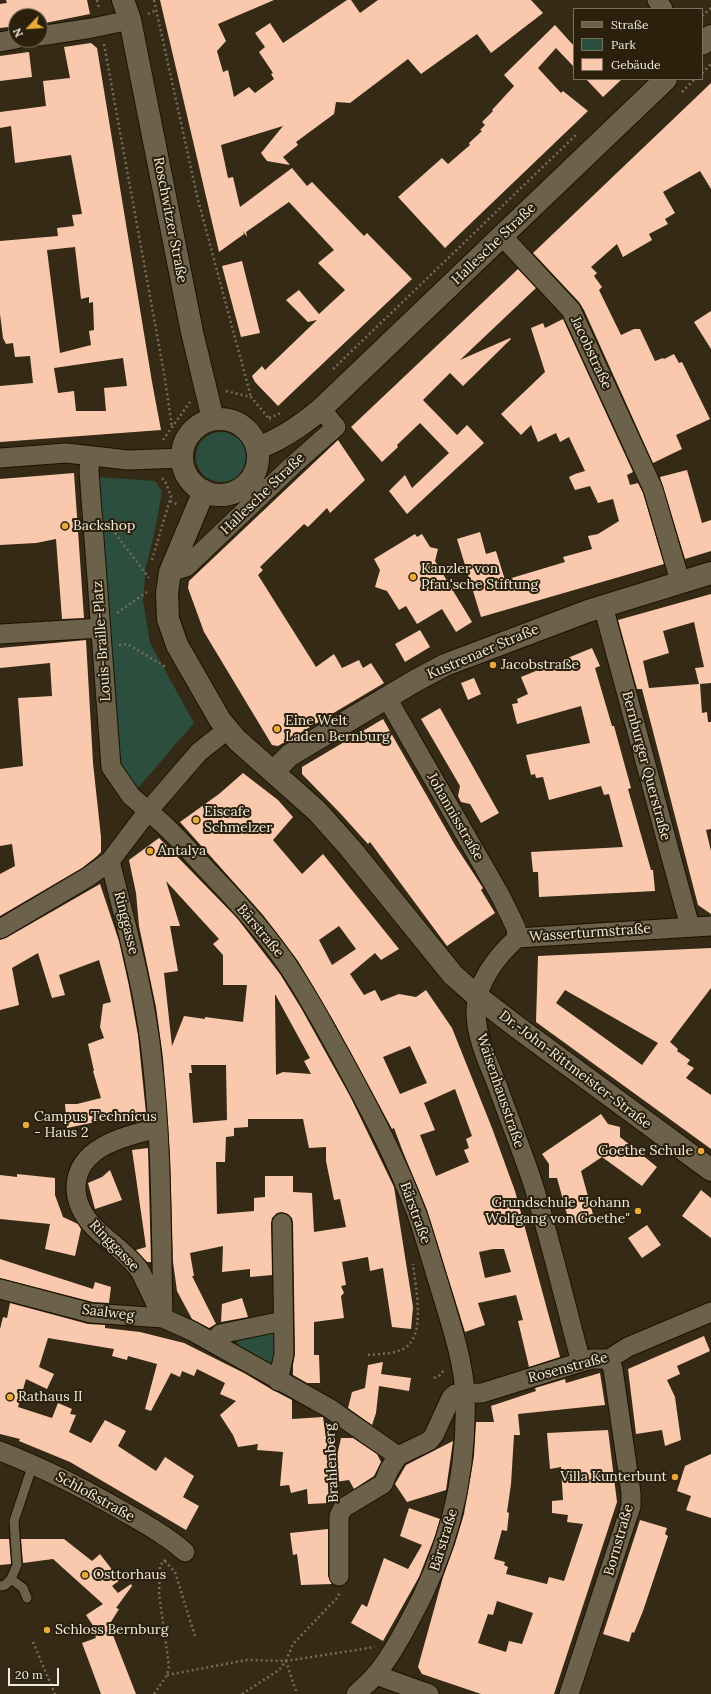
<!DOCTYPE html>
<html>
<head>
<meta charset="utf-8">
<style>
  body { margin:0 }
  #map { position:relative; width:711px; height:1694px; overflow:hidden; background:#342a15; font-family:Lora,serif }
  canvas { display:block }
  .legend { position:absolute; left:573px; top:8px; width:130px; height:72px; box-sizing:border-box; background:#2a200b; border:1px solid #7a715f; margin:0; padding:5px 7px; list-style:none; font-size:12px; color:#f2ebde }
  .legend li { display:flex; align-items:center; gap:8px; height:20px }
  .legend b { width:20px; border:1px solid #7a715f }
  .north { position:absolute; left:8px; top:8px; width:40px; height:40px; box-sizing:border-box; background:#2a200b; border:1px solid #7a715f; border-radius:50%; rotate:245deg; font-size:11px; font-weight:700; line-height:16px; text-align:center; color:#f2ebde }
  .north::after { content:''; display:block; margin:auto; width:14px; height:18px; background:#eaaa39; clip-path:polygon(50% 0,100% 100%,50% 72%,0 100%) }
  .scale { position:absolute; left:8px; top:1668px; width:51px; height:18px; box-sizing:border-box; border:2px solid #f2ebde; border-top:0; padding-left:5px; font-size:12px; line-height:14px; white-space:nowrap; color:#f2ebde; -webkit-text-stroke:3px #2a200b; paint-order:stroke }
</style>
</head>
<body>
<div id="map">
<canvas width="711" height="1694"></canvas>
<ul class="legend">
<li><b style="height:5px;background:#6c614a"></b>Straße</li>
<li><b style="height:11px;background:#2c4e3e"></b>Park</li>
<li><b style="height:11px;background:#fac9ad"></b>Gebäude</li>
</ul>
<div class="north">N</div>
<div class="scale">20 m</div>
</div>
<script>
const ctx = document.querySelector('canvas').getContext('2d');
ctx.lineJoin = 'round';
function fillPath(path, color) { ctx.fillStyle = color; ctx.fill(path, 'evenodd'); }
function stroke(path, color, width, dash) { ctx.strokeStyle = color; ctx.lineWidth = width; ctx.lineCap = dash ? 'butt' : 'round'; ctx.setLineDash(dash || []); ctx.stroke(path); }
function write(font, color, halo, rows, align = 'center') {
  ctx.font = font + ' Lora,serif'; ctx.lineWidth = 4; ctx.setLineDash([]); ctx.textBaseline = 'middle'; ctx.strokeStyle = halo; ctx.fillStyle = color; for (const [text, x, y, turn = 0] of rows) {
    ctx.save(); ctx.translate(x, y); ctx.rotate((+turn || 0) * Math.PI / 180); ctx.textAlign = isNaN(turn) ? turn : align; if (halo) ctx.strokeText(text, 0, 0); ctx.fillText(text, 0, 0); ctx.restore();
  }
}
fillPath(new Path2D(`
  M196 457a25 25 0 1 1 50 0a25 25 0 1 1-50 0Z
  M 98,477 L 155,481 L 162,491 L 155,530 L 146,567 L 143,600 L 150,643 L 194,723 L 137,789 L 121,772 Z
  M 278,1330 L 272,1368 L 237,1349 L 238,1338 Z`), '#2c4e3e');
fillPath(new Path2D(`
  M 6,0 L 87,0 L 90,14 L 40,24 L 40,16 L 16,16 L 16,26 L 0,28 L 0,4 L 7,3 Z
  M 160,0 L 274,0 L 218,24 L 226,41 L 217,51 L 223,72 L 228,70 L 234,97 L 249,87 L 255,93 L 274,79 L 271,74 L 273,73 L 259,52 L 265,47 L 255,33 L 270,23 L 283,43 L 347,0 L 351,0 L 360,13 L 378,0 L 531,0 L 543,13 L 491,53 L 477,34 L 421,74 L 408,59 L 350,103 L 336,102 L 334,114 L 296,142 L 298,145 L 283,157 L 290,165 L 267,161 L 261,153 L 283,126 L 221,145 L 228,178 L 233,177 L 240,207 L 292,168 L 307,186 L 312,182 L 364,236 L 367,233 L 412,279 L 278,406 L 255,382 L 252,376 L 262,366 L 265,370 L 317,320 L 308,322 L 286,300 L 299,290 L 319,314 L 345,290 L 318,263 L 334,250 L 289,202 L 246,232 L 247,237 L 243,231 L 244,234 L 219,252 Z
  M 555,25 L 574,46 L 574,67 L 556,48 L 538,68 L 561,93 L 563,91 L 588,111 L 445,248 L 398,197 L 442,158 L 448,164 L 470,145 L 469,143 L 482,131 L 480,130 L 485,125 L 482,122 L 493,111 L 492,110 L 514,86 L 504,75 Z
  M 91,43 L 97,48 L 152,382 L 161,430 L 0,442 L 0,386 L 33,383 L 30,356 L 15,357 L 13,343 L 6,344 L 3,338 L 0,314 L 0,241 L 58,236 L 57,228 L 74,226 L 72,215 L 82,214 L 71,155 L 15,163 L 11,126 L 0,128 L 0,112 L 46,106 L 43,81 L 70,78 L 64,47 ZM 75,247 L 81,299 L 89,297 L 89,303 L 93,302 L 94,330 L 89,331 L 91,345 L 60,353 L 47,250 ZM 123,358 L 127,386 L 104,388 L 106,411 L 76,411 L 74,391 L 58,393 L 54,368 Z
  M 29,52 L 32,77 L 0,81 L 0,56 Z
  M 586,79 L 622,79 L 603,97 Z
  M 711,83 L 711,189 L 700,171 L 663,192 L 675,213 L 665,219 L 668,224 L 649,234 L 652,240 L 623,257 L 617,244 L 591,267 L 597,273 L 594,276 L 602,287 L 599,290 L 621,335 L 634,329 L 640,329 L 655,361 L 663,358 L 664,359 L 674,354 L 679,363 L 682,362 L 710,419 L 676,435 L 682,449 L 653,463 L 584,310 L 579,302 L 533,253 Z
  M 242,261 L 260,333 L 241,337 L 222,266 Z
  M 518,269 L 536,288 L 460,360 L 510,338 L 511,339 L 463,386 L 450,373 L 423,400 L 457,435 L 467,425 L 484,443 L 407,514 L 389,491 L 405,475 L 412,488 L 449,453 L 420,423 L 397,445 L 398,447 L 382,462 L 351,427 Z
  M 711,311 L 711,349 L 694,322 Z
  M 563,319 L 633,472 L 627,475 L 630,485 L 638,483 L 643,493 L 664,564 L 481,617 L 457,539 L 480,532 L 486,554 L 496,551 L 505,580 L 565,562 L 563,557 L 592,549 L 588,536 L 598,534 L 619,521 L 613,499 L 598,503 L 590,486 L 575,490 L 569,477 L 575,474 L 585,471 L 569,437 L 560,442 L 556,433 L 538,442 L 531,425 L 521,435 L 501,414 L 545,372 L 531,328 L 543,323 L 545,328 Z
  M 338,440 L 365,480 L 330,513 L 327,508 L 308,527 L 304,524 L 260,567 L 263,570 L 258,575 L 316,667 L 334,654 L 342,668 L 359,660 L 363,668 L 371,663 L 384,683 L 278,746 L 272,745 L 204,632 L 188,588 L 189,581 Z
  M 687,470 L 702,523 L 711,520 L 711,551 L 685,559 L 660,477 Z
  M 74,473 L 84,618 L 62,619 L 56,539 L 36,543 L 0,545 L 0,479 Z
  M 415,534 L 417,537 L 422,534 L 430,547 L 438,549 L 435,561 L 472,622 L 456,632 L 442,609 L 417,624 L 406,606 L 399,610 L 387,591 L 375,587 L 380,570 L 374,559 Z
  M 711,594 L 711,683 L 700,684 L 702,713 L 707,712 L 708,722 L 711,722 L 711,829 L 706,830 L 711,851 L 711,914 L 698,905 L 642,689 L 637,689 L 618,620 ZM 694,622 L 704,667 L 695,668 L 699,684 L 649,688 L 643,661 L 669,653 L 663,631 Z
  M 420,630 L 430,647 L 405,662 L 395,644 Z
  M 86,640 L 93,763 L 101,837 L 101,852 L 96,857 L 82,868 L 0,916 L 0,874 L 15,866 L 12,844 L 0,846 L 0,769 L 23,766 L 18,698 L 52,696 L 50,663 L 0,668 L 0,648 Z
  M 592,648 L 600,666 L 595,668 L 612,726 L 614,726 L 631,788 L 628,789 L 651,870 L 653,870 L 655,891 L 539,897 L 538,872 L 533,872 L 531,852 L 623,847 L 609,794 L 604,795 L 601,786 L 549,800 L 543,777 L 536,778 L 535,774 L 531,775 L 526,755 L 590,743 L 581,706 L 517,724 L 512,704 L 518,703 L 517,699 L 528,694 L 521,677 Z
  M 474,678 L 481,694 L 468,700 L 461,683 Z
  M 440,708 L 499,813 L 481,823 L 470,804 L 461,802 L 458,796 L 460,786 L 421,719 Z
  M 383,719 L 455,845 L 483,888 L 481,890 L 495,913 L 447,946 L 370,842 L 368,844 L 340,813 L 302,774 L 302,767 Z
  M 243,773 L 278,800 L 293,817 L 273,840 L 302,874 L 323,854 L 399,949 L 381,960 L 375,953 L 350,974 L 364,995 L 375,990 L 381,1001 L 399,994 L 416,997 L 426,990 L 452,1028 L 492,1128 L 515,1191 L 560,1357 L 529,1367 L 518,1321 L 523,1320 L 516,1295 L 478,1303 L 485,1325 L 465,1332 L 427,1210 L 403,1152 L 394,1128 L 392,1129 L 334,1022 L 298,961 L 263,915 L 180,822 L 219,794 ZM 339,926 L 356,949 L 332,965 L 319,940 ZM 410,1046 L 427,1083 L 400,1094 L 383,1057 ZM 455,1089 L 472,1136 L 466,1139 L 469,1148 L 464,1150 L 469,1162 L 436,1176 L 420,1135 L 435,1130 L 424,1103 ZM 493,1249 L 504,1249 L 511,1272 L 485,1278 L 479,1252 Z
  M 159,838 L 237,918 L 280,974 L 301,1008 L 350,1096 L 394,1187 L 413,1307 L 411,1329 L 392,1327 L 383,1268 L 370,1271 L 368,1257 L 342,1262 L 346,1285 L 341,1286 L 344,1293 L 341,1296 L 344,1318 L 314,1322 L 314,1355 L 319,1355 L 320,1383 L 307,1383 L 293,1375 L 293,1365 L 295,1354 L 293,1223 L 292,1218 L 288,1214 L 282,1212 L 277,1213 L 272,1218 L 271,1223 L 272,1275 L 250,1277 L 250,1269 L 222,1272 L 223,1246 L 190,1253 L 194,1276 L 192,1276 L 216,1324 L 209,1328 L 192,1319 L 177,1291 L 173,1262 L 170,1156 L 163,1058 L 156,1007 L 139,926 L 136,893 L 129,860 ZM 166,881 L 219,939 L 213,944 L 223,955 L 223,985 L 247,985 L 243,1022 L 205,1017 L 205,1019 L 184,1016 L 172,1046 L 164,973 L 178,971 L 170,926 L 180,926 ZM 275,994 L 310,1058 L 304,1061 L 311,1074 L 283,1072 L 276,1075 ZM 191,1065 L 226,1065 L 227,1120 L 193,1123 L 189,1073 L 192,1073 ZM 248,1119 L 303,1119 L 309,1148 L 326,1147 L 326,1161 L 334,1200 L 340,1199 L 346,1227 L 314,1232 L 312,1193 L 293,1192 L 293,1176 L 265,1176 L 265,1197 L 254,1198 L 254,1211 L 217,1214 L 216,1162 L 225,1162 L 226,1137 L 234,1136 L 234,1128 L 248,1127 Z
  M 100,884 L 119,941 L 129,986 L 138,1035 L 146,1113 L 123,1116 L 123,1118 L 105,1120 L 67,1128 L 65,1104 L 77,1104 L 101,1098 L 93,1071 L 94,1071 L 88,1044 L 104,1038 L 100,1027 L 103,1004 L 111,1002 L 99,960 L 59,975 L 65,995 L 52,998 L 38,953 L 12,968 L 19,1005 L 0,1010 L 0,940 L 6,938 Z
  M 711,948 L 711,988 L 670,1042 L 678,1049 L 677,1051 L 690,1060 L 687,1064 L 694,1068 L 686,1078 L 711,1095 L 711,1149 L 536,1022 L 538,956 ZM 565,990 L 658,1043 L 642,1065 L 556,1003 Z
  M 601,1114 L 608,1124 L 620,1127 L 620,1137 L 657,1167 L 642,1186 L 602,1157 L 581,1171 L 594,1218 L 570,1225 L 557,1178 L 549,1178 L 549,1164 L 542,1154 Z
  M 148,1148 L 151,1262 L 147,1262 L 136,1250 L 146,1247 L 132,1150 Z
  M 110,1170 L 122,1200 L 95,1209 L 88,1183 L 102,1177 Z
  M 17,1174 L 55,1178 L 55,1195 L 63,1217 L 78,1224 L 81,1229 L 75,1256 L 45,1249 L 50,1224 L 0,1219 L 0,1175 L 17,1177 Z
  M 701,1190 L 711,1198 L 711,1238 L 682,1216 Z
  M 647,1225 L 661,1245 L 642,1258 L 628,1238 Z
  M 0,1259 L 93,1289 L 95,1282 L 111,1287 L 109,1303 L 93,1302 L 0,1278 Z
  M 242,1298 L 248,1317 L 221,1322 L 222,1304 Z
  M 10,1303 L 88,1324 L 105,1325 L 105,1328 L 140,1332 L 184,1343 L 244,1373 L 271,1389 L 292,1400 L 292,1419 L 323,1417 L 332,1478 L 341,1438 L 353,1438 L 377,1454 L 381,1462 L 374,1476 L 354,1489 L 349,1480 L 328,1483 L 329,1503 L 308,1504 L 307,1489 L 291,1493 L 289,1485 L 280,1486 L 283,1452 L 257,1450 L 258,1444 L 238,1447 L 233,1435 L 220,1415 L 236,1401 L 220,1394 L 225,1383 L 197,1369 L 194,1376 L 182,1371 L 180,1377 L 171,1373 L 151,1411 L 145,1409 L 157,1364 L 128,1356 L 127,1360 L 112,1356 L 114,1349 L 48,1338 L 39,1367 L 54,1374 L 47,1389 L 26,1379 L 18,1407 L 52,1418 L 58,1403 L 72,1409 L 70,1414 L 76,1415 L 69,1432 L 91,1443 L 105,1420 L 126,1431 L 118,1446 L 156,1471 L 165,1457 L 194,1476 L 183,1497 L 199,1506 L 186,1530 L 70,1462 L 19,1441 L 20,1439 L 0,1434 L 0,1329 L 3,1317 L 7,1318 Z
  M 704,1336 L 710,1351 L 677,1366 L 680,1374 L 667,1380 L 675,1397 L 681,1440 L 665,1446 L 662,1430 L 636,1434 L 628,1369 Z
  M 383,1362 L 381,1374 L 411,1378 L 409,1391 L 379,1386 L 376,1413 L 372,1425 L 348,1408 L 352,1392 L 365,1388 L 368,1365 Z
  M 600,1373 L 605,1405 L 518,1414 L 520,1435 L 514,1435 L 511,1484 L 507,1512 L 509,1513 L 507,1531 L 502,1530 L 494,1559 L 505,1562 L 504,1565 L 508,1567 L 506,1574 L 547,1584 L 549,1577 L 564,1581 L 583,1524 L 567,1522 L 568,1515 L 552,1513 L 552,1501 L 563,1500 L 561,1467 L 550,1469 L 547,1433 L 608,1430 L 617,1502 L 554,1694 L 481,1694 L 422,1674 L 418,1667 L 443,1577 L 455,1544 L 464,1514 L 474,1456 L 476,1422 L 494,1422 L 491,1406 L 536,1391 L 535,1388 L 565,1379 L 566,1383 ZM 497,1601 L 533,1613 L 522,1644 L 509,1641 L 506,1652 L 478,1643 L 488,1614 L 493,1615 Z
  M 453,1441 L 446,1490 L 407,1502 L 395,1484 L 406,1465 Z
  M 711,1454 L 711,1518 L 686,1510 L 691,1496 L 677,1491 L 685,1466 Z
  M 409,1508 L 440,1519 L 435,1536 L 419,1577 L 383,1641 L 351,1623 L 362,1604 L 367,1607 L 384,1558 L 408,1569 L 422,1545 L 400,1536 Z
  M 640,1520 L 667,1528 L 665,1534 L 668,1536 L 643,1611 L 634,1633 L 632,1632 L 629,1642 L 603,1634 Z
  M 328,1529 L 328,1576 L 332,1584 L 301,1585 L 297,1554 L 293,1555 L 290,1533 Z
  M 0,1539 L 9,1539 L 11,1564 L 0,1565 Z
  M 21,1539 L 64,1539 L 92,1561 L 100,1554 L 120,1580 L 112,1586 L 118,1593 L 131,1584 L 132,1586 L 116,1608 L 119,1609 L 109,1625 L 136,1694 L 101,1694 L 82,1643 L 96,1638 L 92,1628 L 94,1627 L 86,1615 L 103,1604 L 53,1559 L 23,1563 Z`), '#fac9ad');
const service = new Path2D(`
  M 0,1586 L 5,1585 L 11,1579
  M 27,1598 L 23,1588 L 11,1579 L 17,1565 L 14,1521 L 33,1464`);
const minor = new Path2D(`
  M 657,0 L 663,9
  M 40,36 L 92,28 L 130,20
  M 0,42 L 16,39
  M 502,236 L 571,310 L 653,489 L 680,581
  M 90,456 L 89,471 L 111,767 L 131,796 L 148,811 L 199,752 L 228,729
  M 0,458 L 66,453 L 128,460 L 183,458
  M 170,572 L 186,567 L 293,465 L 336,427 L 321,409
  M 603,606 L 690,927
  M 0,634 L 101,628
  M 387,698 L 501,897 L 516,928 L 517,938
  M 110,861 C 126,926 145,991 152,1059 C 162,1145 161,1232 163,1318 C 157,1307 152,1295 146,1283 C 143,1278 141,1271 137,1267 C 125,1252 108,1241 95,1228 C 84,1217 76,1203 76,1187 C 77,1146 126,1136 158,1128
  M 0,929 L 88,877 L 110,861 L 148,811 C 169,828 187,848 205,868 C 232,896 259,925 281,956 C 303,986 320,1019 338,1051 C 367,1104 396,1158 417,1214 C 426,1240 433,1266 441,1291 C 451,1325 463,1359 465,1394 C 468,1476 449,1550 409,1622 C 400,1639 390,1657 377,1673 C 371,1681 363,1687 356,1694
  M 0,1289 L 91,1313 L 163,1318 L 192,1331 L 329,1408 L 398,1456 L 429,1441 L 434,1435 L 451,1398 L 455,1394 L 482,1393 L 581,1362 L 592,1359 L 609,1359 L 628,1347 L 711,1312
  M 213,1343 L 220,1334 L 283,1321
  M 581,1362 C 565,1303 551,1242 533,1184 C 522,1150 508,1116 496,1082 C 487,1060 476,1036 476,1012 C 475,984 497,956 517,938 L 711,926
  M 278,1381 L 284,1354 L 282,1223
  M 0,1451 C 44,1468 85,1489 126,1513 C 147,1525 167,1536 185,1552
  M 339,1576 L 339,1516 L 343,1508 L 383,1484 L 389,1470 L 398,1456
  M 376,1675 L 429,1694
  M 569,1694 L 631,1506 L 631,1493 L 613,1369 L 609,1359`);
const tertiary = new Path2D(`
  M 204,491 L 170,572 L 167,593 L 168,619 L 177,645 L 220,720 L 237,740 L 317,811 L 350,848 L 453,975 L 478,997 L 517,1027 L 711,1170
  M 273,772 L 290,755 L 415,681 L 445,665 L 588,611 L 711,573`);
const secondary = new Path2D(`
  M 123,0 L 130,20 L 192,332 L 213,419
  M 702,44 L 711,36
  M182 457a38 38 0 1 1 76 0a38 38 0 1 1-76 0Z
  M 257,448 C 281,440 302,425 321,409 L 666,79`);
stroke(service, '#1c1201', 11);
stroke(minor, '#1c1201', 21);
stroke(tertiary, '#1c1201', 24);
stroke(secondary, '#1c1201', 24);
stroke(new Path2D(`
  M 97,0 L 99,9
  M 154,0 L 198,200 L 251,397
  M 148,14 L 156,10
  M 702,16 L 711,8
  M 104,44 L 164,373 L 172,427
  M 702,73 L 711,64
  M 682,92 L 695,79
  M 333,369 L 577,134
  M 226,391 L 251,397 L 270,420
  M 269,418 L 281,413
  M 163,440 L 190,402
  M 170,501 L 179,505
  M 112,529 L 149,578
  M 152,560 L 171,496 L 165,481 L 161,477
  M 117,613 L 147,592
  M 119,645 L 127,644 L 166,667
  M 368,1355 C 379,1354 391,1354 401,1350 C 428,1340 415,1285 413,1264
  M 434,1378 L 440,1375 L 444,1370
  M 329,1429 L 329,1472 L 332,1496
  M 165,1561 L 175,1572 L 195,1636
  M 33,1642 L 55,1694
  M 286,1661 L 293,1644 L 336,1599 L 340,1593
  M 167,1675 L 247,1660 L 286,1661 L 297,1694
  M 154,1694 L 167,1675 L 169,1666 L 159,1594 L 160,1565 L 165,1561 L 163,1558
  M 242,1694 L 279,1670 L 286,1661 L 375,1647`), '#766d5b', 2.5, [2, 3]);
stroke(service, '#6c614a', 9);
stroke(minor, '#6c614a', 19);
stroke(tertiary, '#6c614a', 22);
stroke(secondary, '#6c614a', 22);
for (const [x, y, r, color] of [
  [65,526,4,"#eaaa39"],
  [413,577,4,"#eaaa39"],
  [493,665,4,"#eaaa39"],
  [277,729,4,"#eaaa39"],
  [196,820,4,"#eaaa39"],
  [150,851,4,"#eaaa39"],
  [26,1125,4,"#eaaa39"],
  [701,1151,4,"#eaaa39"],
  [638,1211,4,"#eaaa39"],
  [10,1397,4,"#eaaa39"],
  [675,1477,4,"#eaaa39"],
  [85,1575,4,"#eaaa39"],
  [47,1630,4,"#eaaa39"]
]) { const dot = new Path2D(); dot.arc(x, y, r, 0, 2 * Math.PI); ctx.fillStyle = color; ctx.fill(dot); stroke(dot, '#2a200b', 1.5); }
write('14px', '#f2ebde', '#2a200b', [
  ["Roschwitzer Straße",170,220,79],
  ["Hallesche Straße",494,244,-44],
  ["Jacobstraße",591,353,65],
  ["Hallesche Straße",263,494,-44],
  ["Louis-Braille-Platz",102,641,-94],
  ["Kustrenaer Straße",483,652,-23],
  ["Bernburger Querstraße",646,766,75],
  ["Johannisstraße",455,817,60],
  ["Ringgasse",126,923,76],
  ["Bärstraße",260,931,50],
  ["Wasserturmstraße",590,933,-4],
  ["Dr.-John-Rittmeister-Straße",575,1070,37],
  ["Waisenhausstraße",500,1091,71],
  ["Bärstraße",415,1213,70],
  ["Ringgasse",114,1246,46],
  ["Saalweg",108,1313,7],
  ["Rosenstraße",568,1368,-15],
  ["Brahlenberg",332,1463,-93],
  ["Schloßstraße",95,1497,29],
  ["Bärstraße",444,1540,-73],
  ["Bornstraße",619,1540,-74]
]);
write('14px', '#f2ebde', '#2a200b', [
  ["Backshop",73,526],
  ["Kanzler von",421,569],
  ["Pfau'sche Stiftung",421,585],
  ["Jacobstraße",501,665],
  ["Eine Welt",285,721],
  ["Laden Bernburg",285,737],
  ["Eiscafe",204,812],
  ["Schmelzer",204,828],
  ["Antalya",158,851],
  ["Campus Technicus",34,1117],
  ["- Haus 2",34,1133],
  ["Goethe Schule",693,1151,"right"],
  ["Grundschule \"Johann",630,1203,"right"],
  ["Wolfgang von Goethe\"",630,1219,"right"],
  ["Rathaus II",18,1397],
  ["Villa Kunterbunt",667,1477,"right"],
  ["Osttorhaus",93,1575],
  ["Schloss Bernburg",55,1630]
], 'left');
</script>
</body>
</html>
